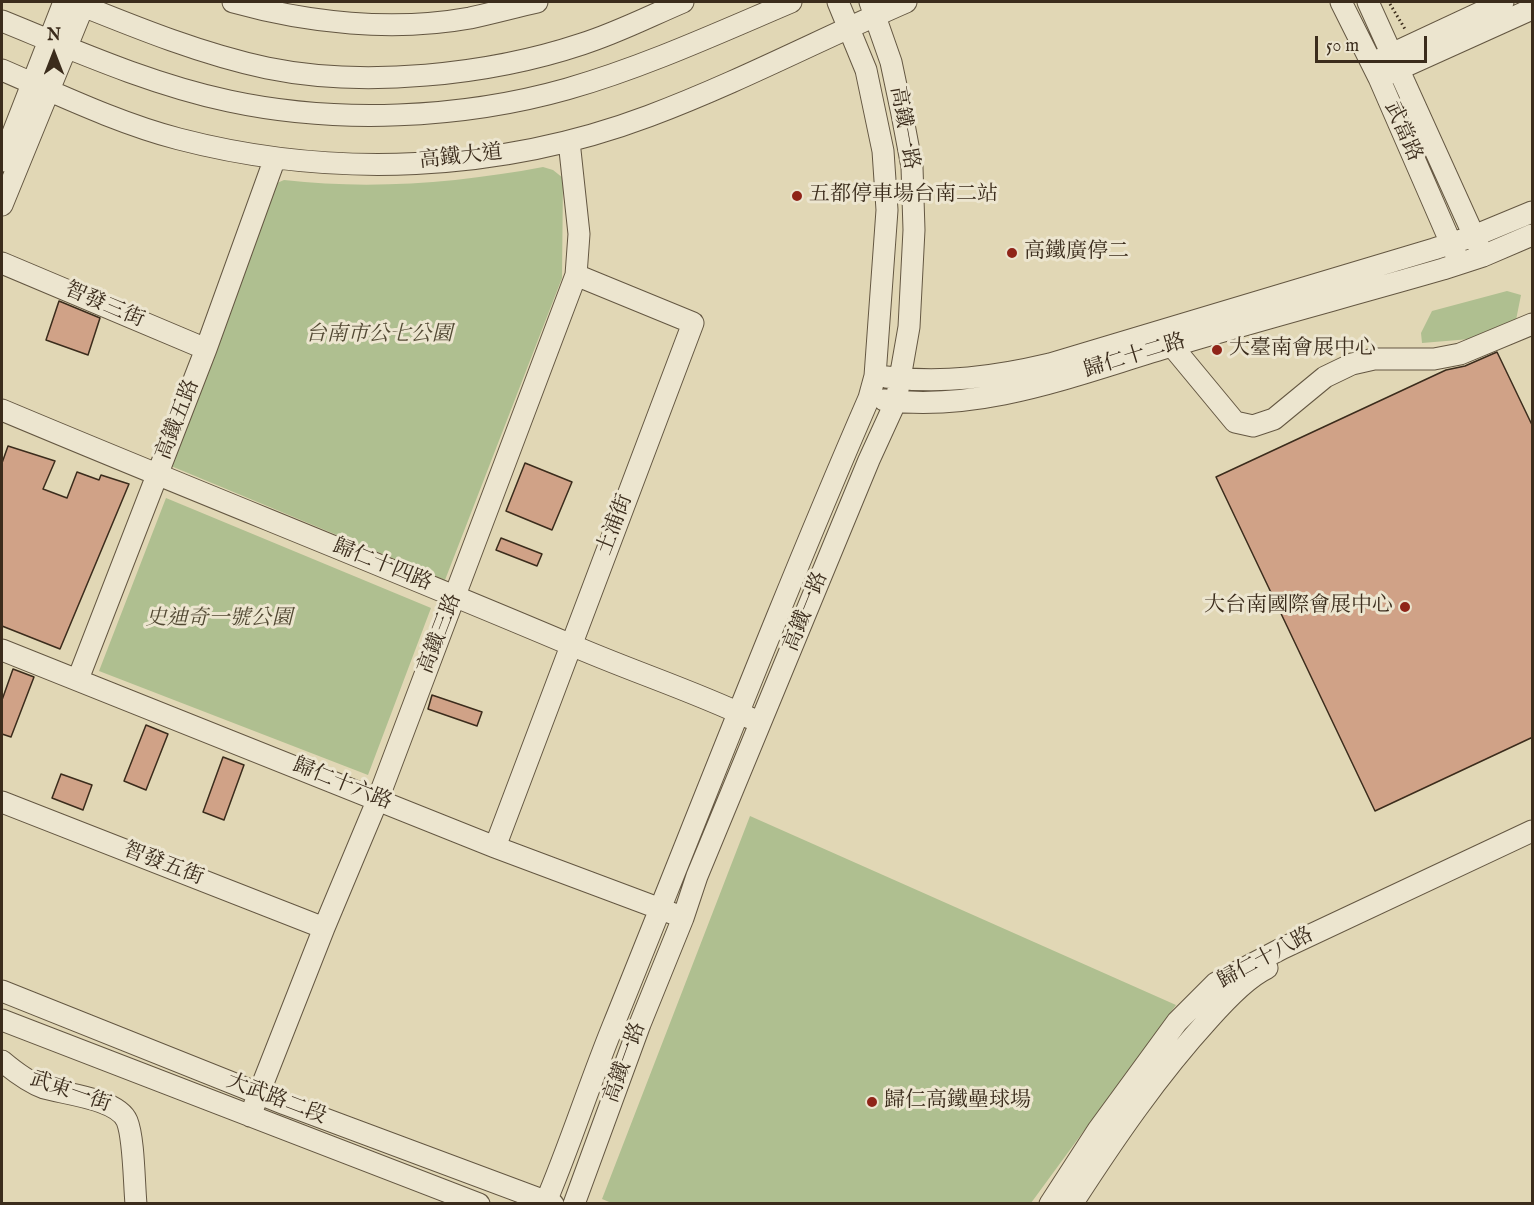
<!DOCTYPE html>
<html>
<head>
<meta charset="utf-8">
<style>
  body { margin:0 }
  #map { position:relative; width:1534px; height:1205px; overflow:hidden; background:#e1d7b5; font-family:"IM FELL English",serif }
  canvas { display:block }
  .frame { position:absolute; inset:0; border:3px solid #3b2c1c; pointer-events:none }
  .north { position:absolute; left:24px; top:24px; width:60px; height:60px; -webkit-text-stroke:4px #ece5cf; paint-order:stroke; rotate:0deg; font-size:16px; font-weight:700; line-height:24px; text-align:center; color:#3b2c1c }
  .north::after { content:''; display:block; margin:auto; width:21px; height:27px; background:#3b2c1c; clip-path:polygon(50% 0,100% 100%,50% 72%,0 100%) }
  .scale { position:absolute; left:1315px; top:36px; width:112px; height:27px; box-sizing:border-box; border:3px solid #3b2c1c; border-top:0; padding-left:8px; font-size:18px; line-height:21px; white-space:nowrap; color:#3b2c1c; -webkit-text-stroke:4px #ece5cf; paint-order:stroke }
</style>
</head>
<body>
<div id="map">
<canvas width="1534" height="1205"></canvas>
<div class="frame"></div>
<div class="north">N</div>
<div class="scale">50 m</div>
</div>
<script>
const ctx = document.querySelector('canvas').getContext('2d');
ctx.lineJoin = 'round';
function fillPath(path, color) { ctx.fillStyle = color; ctx.fill(path, 'evenodd'); }
function stroke(path, color, width, dash) { ctx.strokeStyle = color; ctx.lineWidth = width; ctx.lineCap = dash ? 'butt' : 'round'; ctx.setLineDash(dash || []); ctx.stroke(path); }
function write(font, color, halo, rows, align = 'center') {
  ctx.font = font + ' "IM FELL English","Noto Serif TC",serif'; ctx.lineWidth = 6; ctx.setLineDash([]); ctx.textBaseline = 'middle'; ctx.strokeStyle = halo; ctx.fillStyle = color; for (const [text, x, y, turn = 0] of rows) {
    ctx.save(); ctx.translate(x, y); ctx.rotate((+turn || 0) * Math.PI / 180); ctx.textAlign = isNaN(turn) ? turn : align; if (halo) ctx.strokeText(text, 0, 0); ctx.fillText(text, 0, 0); ctx.restore();
  }
}
fillPath(new Path2D(`
  M 543,167 L 553,170 L 563,178 L 562,278 L 445,580 L 171,466 L 277,183 L 284,180 C 370,190 458,183 543,167 Z
  M 1507,291 L 1521,295 L 1516,320 L 1470,339 L 1422,343 L 1421,333 L 1432,311 Z
  M 166,498 L 431,608 L 368,775 L 99,671 Z
  M 750,816 L 1176,1005 L 1031,1203 L 614,1204 L 602,1199 Z`), '#afbf90');
const building = new Path2D(`
  M 59,301 L 100,318 L 88,355 L 46,340 Z
  M 1497,352 L 1533,427 L 1533,737 L 1375,811 L 1216,477 L 1446,370 L 1465,366 Z
  M 8,446 L 55,461 L 43,489 L 67,498 L 77,472 L 99,480 L 101,475 L 129,484 L 60,649 L 2,626 L 2,463 Z
  M 525,463 L 572,482 L 552,530 L 506,511 Z
  M 501,538 L 542,554 L 537,566 L 496,550 Z
  M 13,669 L 34,677 L 11,737 L 2,734 L 2,700 Z
  M 432,695 L 482,712 L 477,726 L 428,709 Z
  M 146,725 L 168,734 L 146,790 L 124,781 Z
  M 223,757 L 244,765 L 224,820 L 203,812 Z
  M 61,774 L 92,785 L 83,810 L 52,798 Z`);
fillPath(building, '#d0a287');
stroke(building, '#3b2c1c', 1.5);
const minor = new Path2D(`
  M 73,2 C 135,27 201,54 267,68 C 364,88 489,75 582,44 C 617,33 650,16 683,2
  M 233,2 C 308,23 393,32 470,18 C 493,13 515,7 537,2
  M 1341,2 L 1379,78 L 1456,255
  M 1368,2 L 1479,247
  M 2,21 C 76,51 150,84 229,101 C 336,124 461,119 567,89 C 644,67 718,33 791,2
  M 1381,59 L 1503,2
  M 2,70 C 60,95 118,123 179,139 C 333,179 500,172 649,116 C 737,83 821,39 906,2
  M 1388,74 L 1532,9
  M 2,161 L 64,2
  M 2,205 L 85,2
  M 2,263 L 206,349
  M 1172,346 L 1235,422 L 1253,426 L 1274,419 L 1325,377 L 1352,364 L 1374,359 L 1434,359 L 1460,354 L 1532,324
  M 886,377 C 942,384 995,377 1050,364 L 1434,249 L 1474,236 L 1532,212
  M 884,400 C 983,413 1079,373 1172,346 C 1262,319 1353,295 1443,269 L 1483,256 L 1532,235
  M 2,410 C 190,489 380,564 569,644 C 628,670 691,690 750,718
  M 2,650 L 495,847 L 674,914
  M 78,679 L 206,349 L 275,158
  M 2,802 L 324,928
  M 495,847 L 693,323 L 576,275
  M 2,991 L 285,1104 L 553,1204
  M 2,1020 L 479,1204
  M 2,1061 C 15,1072 28,1082 44,1088 C 65,1094 118,1099 127,1121 C 134,1138 134,1183 136,1204
  M 250,1116 L 324,928 L 378,799 L 576,275 L 579,234 L 569,141
  M 545,1204 C 570,1145 589,1085 613,1026 C 698,816 779,605 869,398 L 875,376 L 887,210 L 883,151 L 866,70 L 838,2
  M 574,1204 L 640,1024 L 683,918 L 697,876 L 869,460 L 896,401 L 909,327 L 914,230 L 912,167 L 902,114 L 891,62 L 870,2
  M 1050,1204 L 1098,1130 L 1177,1022 L 1216,983 L 1283,948 L 1532,831
  M 1072,1204 C 1114,1139 1157,1076 1209,1019 C 1224,1002 1246,978 1267,968`);
stroke(minor, '#645742', 23);
stroke(new Path2D(`
  M 1390,4 L 1405,29`), '#3b2c1c', 3, [1.5, 3]);
stroke(minor, '#ece5cf', 21);
for (const [x, y, r, color] of [
  [797,196,6,"#8f2418"],
  [1012,253,6,"#8f2418"],
  [1217,350,6,"#8f2418"],
  [1405,607,6,"#8f2418"],
  [872,1102,6,"#8f2418"]
]) { const dot = new Path2D(); dot.arc(x, y, r, 0, 2 * Math.PI); ctx.fillStyle = color; ctx.fill(dot); stroke(dot, '#ece5cf', 2); }
write('21px', '#3b2c1c', '#ece5cf', [
  ["高鐵一路",903,128,80],
  ["武當路",1402,132,66],
  ["高鐵大道",461,158,-6],
  ["智發三街",104,306,23],
  ["歸仁十二路",1135,357,-17],
  ["高鐵五路",179,420,-69],
  ["土浦街",616,525,-69],
  ["歸仁十四路",382,566,22],
  ["高鐵一路",807,612,-68],
  ["高鐵三路",441,634,-69],
  ["歸仁十六路",342,785,22],
  ["智發五街",163,865,21],
  ["歸仁十八路",1266,959,-28],
  ["高鐵一路",626,1063,-70],
  ["武東一街",70,1093,19],
  ["大武路二段",276,1100,21]
]);
write('21px', '#3b2c1c', '#ece5cf', [
  ["五都停車場台南二站",809,196],
  ["高鐵廣停二",1024,253],
  ["大臺南會展中心",1229,350],
  ["大台南國際會展中心",1393,607,"right"],
  ["歸仁高鐵壘球場",884,1102]
], 'left');
write('italic 21px', '#524933', '#ece5cf', [
  ["台南市公七公園",379,336],
  ["史迪奇一號公園",219,620]
]);
</script>
</body>
</html>
